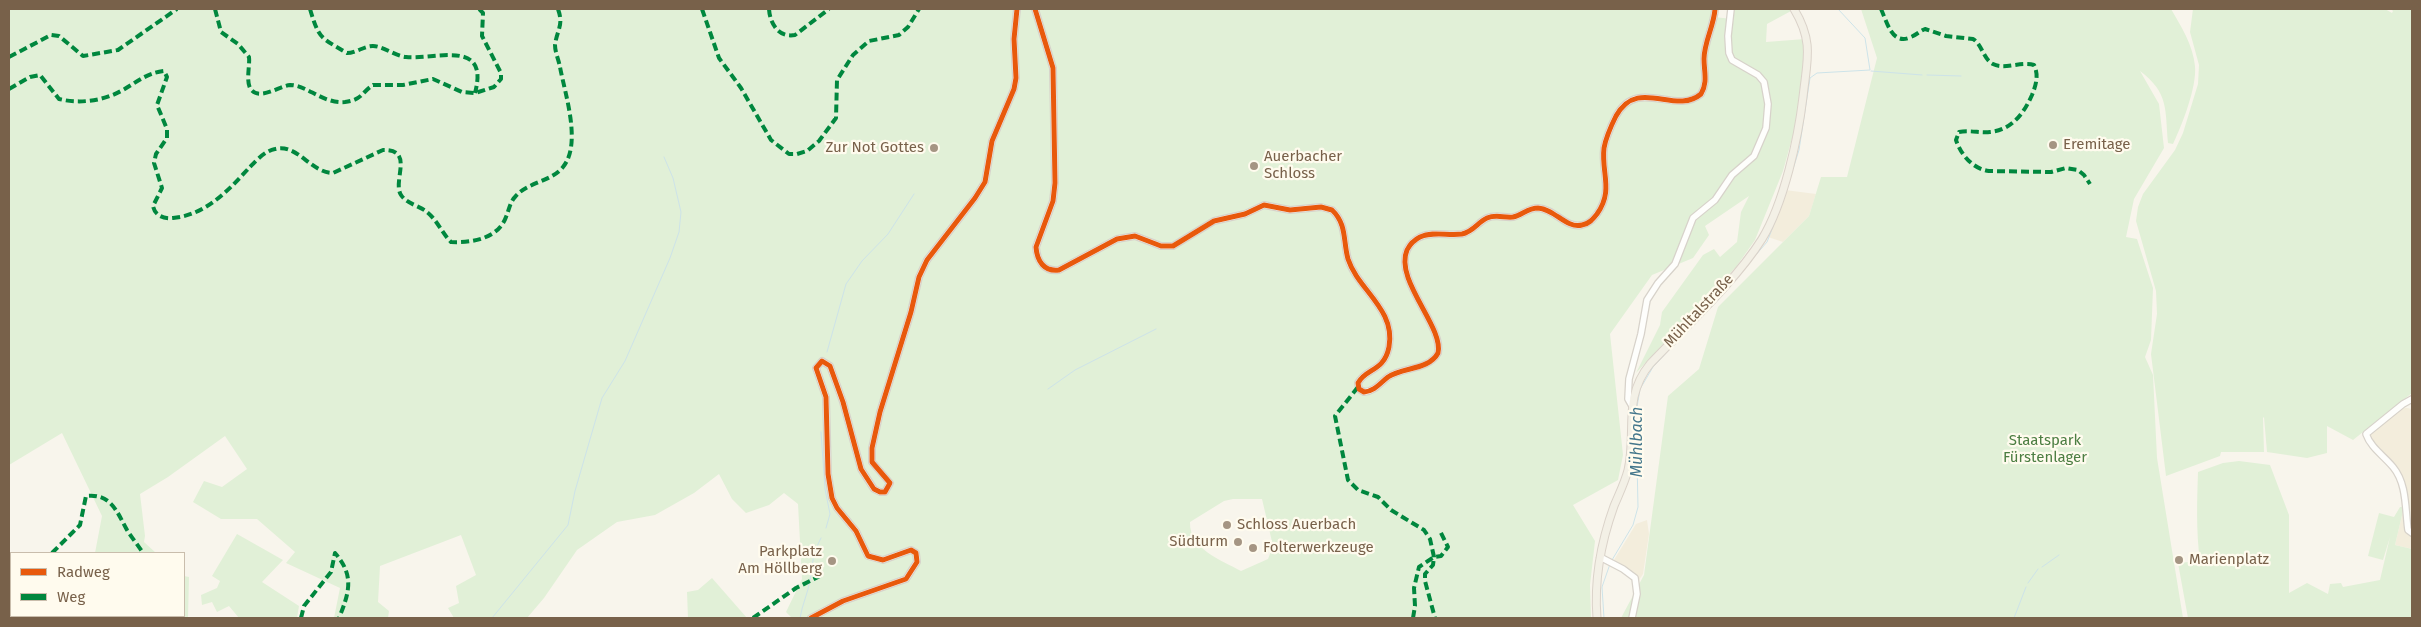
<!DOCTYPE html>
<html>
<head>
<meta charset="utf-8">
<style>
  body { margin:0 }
  #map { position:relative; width:2421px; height:627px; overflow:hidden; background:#f8f5ec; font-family:"Fira Sans",sans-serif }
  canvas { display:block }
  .frame { position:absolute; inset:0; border:10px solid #78614a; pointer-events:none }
  .legend { position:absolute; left:10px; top:552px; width:175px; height:65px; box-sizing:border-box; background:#fffbee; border:1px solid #c9bdac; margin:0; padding:6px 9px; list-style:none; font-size:15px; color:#78614a }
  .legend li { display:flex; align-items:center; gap:10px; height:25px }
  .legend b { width:25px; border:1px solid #c9bdac }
</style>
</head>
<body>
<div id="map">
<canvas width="2421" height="627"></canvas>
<div class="frame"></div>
<ul class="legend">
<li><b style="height:6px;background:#e8590c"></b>Radweg</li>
<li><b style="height:6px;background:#00873e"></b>Weg</li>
</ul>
</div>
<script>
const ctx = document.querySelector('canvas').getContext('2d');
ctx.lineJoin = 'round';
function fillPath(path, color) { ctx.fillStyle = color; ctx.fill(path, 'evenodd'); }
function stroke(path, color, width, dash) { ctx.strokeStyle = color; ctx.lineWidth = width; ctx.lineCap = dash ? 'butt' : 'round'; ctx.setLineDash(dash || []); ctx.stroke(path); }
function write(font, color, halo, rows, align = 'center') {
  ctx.font = font + ' "Fira Sans",sans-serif'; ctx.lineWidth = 4.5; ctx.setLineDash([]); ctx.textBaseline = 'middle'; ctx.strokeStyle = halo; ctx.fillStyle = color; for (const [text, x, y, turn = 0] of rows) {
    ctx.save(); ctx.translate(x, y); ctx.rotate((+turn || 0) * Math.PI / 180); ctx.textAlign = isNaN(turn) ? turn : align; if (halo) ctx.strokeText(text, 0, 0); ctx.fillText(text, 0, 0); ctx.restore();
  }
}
fillPath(new Path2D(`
  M 1785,190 L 1816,194 L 1809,216 L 1783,242 L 1768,237 Z
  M 2402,407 L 2412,409 L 2412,549 L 2395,545 L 2404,507 L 2405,481 L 2372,442 L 2369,433 Z
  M 1647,520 L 1649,534 L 1643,574 L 1639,580 L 1614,560 L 1636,524 Z`), '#f3eddc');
fillPath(new Path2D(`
  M 9,9 L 1713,9 L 1713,17 L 1733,19 L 1734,9 L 1790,9 L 1791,11 L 1767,24 L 1766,42 L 1805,39 L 1798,117 L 1783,171 L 1755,240 L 1736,267 L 1636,373 L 1660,325 L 1662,312 L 1703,255 L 1714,249 L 1720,257 L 1737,242 L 1741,212 L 1749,196 L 1705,226 L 1709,235 L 1693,258 L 1652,275 L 1610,334 L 1623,455 L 1618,480 L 1573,505 L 1595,541 L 1590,585 L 1591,618 L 792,618 L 786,612 L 802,579 L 798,504 L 784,493 L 769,505 L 746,513 L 732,499 L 719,474 L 694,493 L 655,515 L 617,522 L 577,550 L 544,598 L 527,618 L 454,618 L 448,608 L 459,603 L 456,586 L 476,575 L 461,535 L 380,566 L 378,602 L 389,611 L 388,618 L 334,618 L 340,588 L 286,563 L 295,552 L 257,519 L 221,519 L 193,502 L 204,481 L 222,487 L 247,469 L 225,436 L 168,477 L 140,494 L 145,536 L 144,542 L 156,553 L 95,553 L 102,516 L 62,433 L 9,465 ZM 1233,499 L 1262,499 L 1273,546 L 1268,559 L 1241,571 C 1221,560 1189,549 1190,522 L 1224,501 Z
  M 1861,9 L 2171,9 C 2181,26 2193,45 2195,66 C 2197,87 2182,125 2173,144 L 2168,143 C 2165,109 2169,93 2140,71 L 2159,104 L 2164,148 L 2134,199 L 2126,237 L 2137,239 L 2153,288 L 2151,340 L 2145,357 L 2153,375 L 2157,458 L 2183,618 L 1621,618 L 1644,575 L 1668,396 L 1699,369 L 1718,307 L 1809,216 L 1821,177 L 1847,177 L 1877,58 Z
  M 2193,9 L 2385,9 L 2392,13 L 2393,11 L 2391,9 L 2412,9 L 2412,393 L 2353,440 L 2327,426 L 2327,453 L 2307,458 L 2267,452 L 2264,417 L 2263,418 L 2264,452 L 2221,452 L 2220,456 L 2166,476 L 2151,354 L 2157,314 L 2156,291 L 2136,221 L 2138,207 L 2143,194 L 2175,150 L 2183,133 L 2198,84 L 2199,65 L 2190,32 Z
  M 2239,461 L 2270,465 L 2289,515 L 2289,593 L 2307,583 L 2328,594 L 2330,584 L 2341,583 L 2343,587 L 2380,580 L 2390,537 L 2383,560 L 2368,556 L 2379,513 L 2394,517 L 2400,507 L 2404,507 L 2395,545 L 2412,549 L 2412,618 L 2188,618 L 2178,563 L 2200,561 C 2196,531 2197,502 2198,472 L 2223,463 Z
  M 237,534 L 283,560 L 262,582 L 299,606 L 297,618 L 239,618 L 229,606 L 217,612 L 212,602 L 202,605 L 201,595 L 217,588 L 220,581 L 212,576 Z
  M 184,576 L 189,577 L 188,617 L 84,618 L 84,616 L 184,616 Z
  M 712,578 L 747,618 L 688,618 L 687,592 L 698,590 Z`), '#e1f0d7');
stroke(new Path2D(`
  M 1871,71 L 1922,75
  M 1927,75 L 1961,76
  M 1793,169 L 1799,150 L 1810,78 L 1817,73 L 1870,70 L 1865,38 L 1838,9
  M 1748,264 L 1767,242 L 1776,219
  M 827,352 L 846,284 L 862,261 L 888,234 L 914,194
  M 1048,389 L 1075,370 L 1156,329
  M 821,432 L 825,489 L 830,514 L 826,528
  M 1612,560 L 1633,525 L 1638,507 L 1636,413 L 1640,389 L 1653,367 L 1733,282
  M 2042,567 L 2059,555
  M 2028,583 L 2038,569
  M 492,618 L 568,525 L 575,491 L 602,398 L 625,361 L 670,258 L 679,232 L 681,212 L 673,178 L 664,157
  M 800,618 C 802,605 808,593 810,580 C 814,561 811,557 821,538
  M 1604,618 L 1602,587 L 1610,564
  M 2014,618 L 2026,587`), '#cde3e9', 1);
const minor = new Path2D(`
  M 1035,9 L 1053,68 L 1055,183 L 1053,201 L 1036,247 C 1037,261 1044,272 1059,270 L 1117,239 L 1135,236 L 1161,246 L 1173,246 L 1214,221 L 1245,214 L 1264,205 L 1290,210 L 1321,207 L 1332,210 C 1347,224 1343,241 1348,259 C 1358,290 1396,309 1389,347 C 1384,372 1366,368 1358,383 L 1359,389 L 1364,392 C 1375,391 1380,383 1388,377 C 1403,367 1429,370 1438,353 C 1444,327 1394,280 1407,250 C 1410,244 1414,240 1420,237 C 1433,231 1448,236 1462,234 C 1473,232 1478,222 1487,218 C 1496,214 1504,218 1513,217 C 1522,215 1528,208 1538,208 C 1555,209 1566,229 1582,225 C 1589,224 1593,219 1597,214 C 1614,190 1601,173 1604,148 C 1606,137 1611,126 1616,116 C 1638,76 1675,116 1701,94 C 1708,82 1704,72 1704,59 C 1704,42 1714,26 1715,9
  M 2412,399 L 2403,404 L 2366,434 C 2371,448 2383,455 2393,467 C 2407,484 2405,508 2408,530 L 2412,533
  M 1632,406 L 1628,399 L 1629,379 L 1641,334 L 1647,300 L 1658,283 L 1675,264 L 1693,218 L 1715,200 L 1732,175 L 1754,156 L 1766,128 L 1768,104 L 1764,82 L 1758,75 L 1732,60 L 1729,53 L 1728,36 L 1731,9
  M 1600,557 L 1623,569 L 1635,578 L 1637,594 L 1632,618
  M 811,618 L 843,601 L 906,579 L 917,562 L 916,553 L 911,550 L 883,560 L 868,556 L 856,531 L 837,508 L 832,498 L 828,474 L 826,397 L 816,368 L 822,361 L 830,366 L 843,402 L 861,469 L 874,489 L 880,492 L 885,492 L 890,483 L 872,462 L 872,448 L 880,412 L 911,312 L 919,277 L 927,260 L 975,198 L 985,182 L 992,141 L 1014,89 L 1016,78 L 1014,39 L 1017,9`);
const major = new Path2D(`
  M 1597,618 C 1594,580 1601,542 1614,506 C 1619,494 1625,482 1628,470 C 1637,432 1622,398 1650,364 C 1685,327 1735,282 1762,239 C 1784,203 1798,139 1803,97 C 1807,60 1814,42 1794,9`);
stroke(minor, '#d7d2ca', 8);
stroke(major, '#dad2c9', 9);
stroke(minor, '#fefefc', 5.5);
stroke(major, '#f3f0e6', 7);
stroke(new Path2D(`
  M 215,9 L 221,32 L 238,44 L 249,57 C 250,65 246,80 250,88 C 258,102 279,86 290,85 C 307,85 323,104 345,102 C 362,100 361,93 373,85 L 403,85 L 433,79 L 462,92 L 475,93 L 494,87 L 501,79 L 501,73 L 482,36 L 483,13 L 479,9
  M 310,9 C 319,39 320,37 347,53 C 356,53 364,46 373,46 C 383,46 395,56 406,57 C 435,60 490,38 475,93
  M 702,9 L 719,58 L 741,88 L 771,140 L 789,154 L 797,154 L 807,151 L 819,141 L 836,118 L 837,80 L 853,55 L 869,41 L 899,35 L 908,27 L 919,9
  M 769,9 C 770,24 779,38 795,35 L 829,9
  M 1881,9 C 1887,22 1892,46 1911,37 C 1916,35 1920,31 1925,29 L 1946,36 L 1973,39 C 1982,44 1983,59 1993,64 C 2004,70 2021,61 2034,65 C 2039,75 2036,85 2032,95 C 2024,113 2012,130 1990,132 C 1980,133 1970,130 1959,132 L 1956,140 C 1961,155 1973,169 1989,171 L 2051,172 L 2066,168 L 2078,170 L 2084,175 L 2090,184
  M 9,57 L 51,35 L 59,36 L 83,56 L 118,50 L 177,9
  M 9,89 L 30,77 L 40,75 L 59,99 C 79,104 103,101 121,91 C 136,83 146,73 164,71 L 167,77 L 157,105 L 167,129 L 167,138 L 156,154 L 154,163 L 162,188 L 153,206 C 155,216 164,219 173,218 C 205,215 227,192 248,169 C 255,162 264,151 275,149 C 297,143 311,173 333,173 L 383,150 C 415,149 392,181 401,195 C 407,204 420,206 427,212 C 437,220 442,233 451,242 C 471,243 498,239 506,217 C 509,210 510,202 515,197 C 527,182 551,182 563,167 C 582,144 565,94 560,67 C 559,61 555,52 555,45 C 557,29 564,26 558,9
  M 1358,387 L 1335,416 L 1348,480 L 1358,490 L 1378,497 L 1391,510 L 1424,530 L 1430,539 L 1434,557 L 1433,565 L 1425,574 L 1425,581 L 1435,618
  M 52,553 L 80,525 L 86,496 C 111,493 117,512 127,530 C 132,538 138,545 143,553
  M 9,566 L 11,567
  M 132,618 L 133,616
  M 301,618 L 304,606 L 331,572 L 335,553 C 355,576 349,593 339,618
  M 753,618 L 796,588 L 822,575
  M 1413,618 L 1415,606 L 1414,588 L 1419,567 L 1434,557 L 1441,556 L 1448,547 L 1440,531`), '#00873e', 4, [8, 4]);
stroke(new Path2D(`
  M 1035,9 L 1053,68 L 1055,183 L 1053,201 L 1036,247 C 1037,261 1044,272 1059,270 L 1117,239 L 1135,236 L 1161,246 L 1173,246 L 1214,221 L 1245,214 L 1264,205 L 1290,210 L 1321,207 L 1332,210 C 1347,224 1343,241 1348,259 C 1358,290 1396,309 1389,347 C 1384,372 1366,368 1358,383 L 1359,389 L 1364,392 C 1375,391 1380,383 1388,377 C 1403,367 1429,370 1438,353 C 1444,327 1394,280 1407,250 C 1410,244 1414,240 1420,237 C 1433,231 1448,236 1462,234 C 1473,232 1478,222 1487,218 C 1496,214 1504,218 1513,217 C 1522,215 1528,208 1538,208 C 1555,209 1566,229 1582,225 C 1589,224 1593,219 1597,214 C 1614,190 1601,173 1604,148 C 1606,137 1611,126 1616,116 C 1638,76 1675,116 1701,94 C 1708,82 1704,72 1704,59 C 1704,42 1714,26 1715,9
  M 811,618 L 843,601 L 906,579 L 917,562 L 916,553 L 911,550 L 883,560 L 868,556 L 856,531 L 837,508 L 832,498 L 828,474 L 826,397 L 816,368 L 822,361 L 830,366 L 843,402 L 861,469 L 874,489 L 880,492 L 885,492 L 890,483 L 872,462 L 872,448 L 880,412 L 911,312 L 919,277 L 927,260 L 975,198 L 985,182 L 992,141 L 1014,89 L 1016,78 L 1014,39 L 1017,9`), '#e8590c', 5);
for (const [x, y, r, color] of [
  [2053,145,5,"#a59583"],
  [934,148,5,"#a59583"],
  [1254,166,5,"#a59583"],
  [1227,525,5,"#a59583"],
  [1238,542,5,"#a59583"],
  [1253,548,5,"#a59583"],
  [2179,560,5,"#a59583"],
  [832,561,5,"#a59583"]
]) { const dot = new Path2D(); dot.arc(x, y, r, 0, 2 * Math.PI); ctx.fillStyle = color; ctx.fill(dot); stroke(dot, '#fffbee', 2); }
write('15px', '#78614a', '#fffbee', [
  ["Eremitage",2063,145],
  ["Zur Not Gottes",924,148,"right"],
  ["Auerbacher",1264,157],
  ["Schloss",1264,174],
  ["Schloss Auerbach",1237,525],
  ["Südturm",1228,542,"right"],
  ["Folterwerkzeuge",1263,548],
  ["Parkplatz",822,552,"right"],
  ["Am Höllberg",822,569,"right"],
  ["Marienplatz",2189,560]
], 'left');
write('15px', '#78614a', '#fffbee', [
  ["Mühltalstraße",1699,311,-47]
]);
write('15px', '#4c7e42', '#fffbee', [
  ["Staatspark",2045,441],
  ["Fürstenlager",2045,458]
]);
write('italic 16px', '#43768b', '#fffbee', [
  ["Mühlbach",1638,442,-90]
]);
</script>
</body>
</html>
